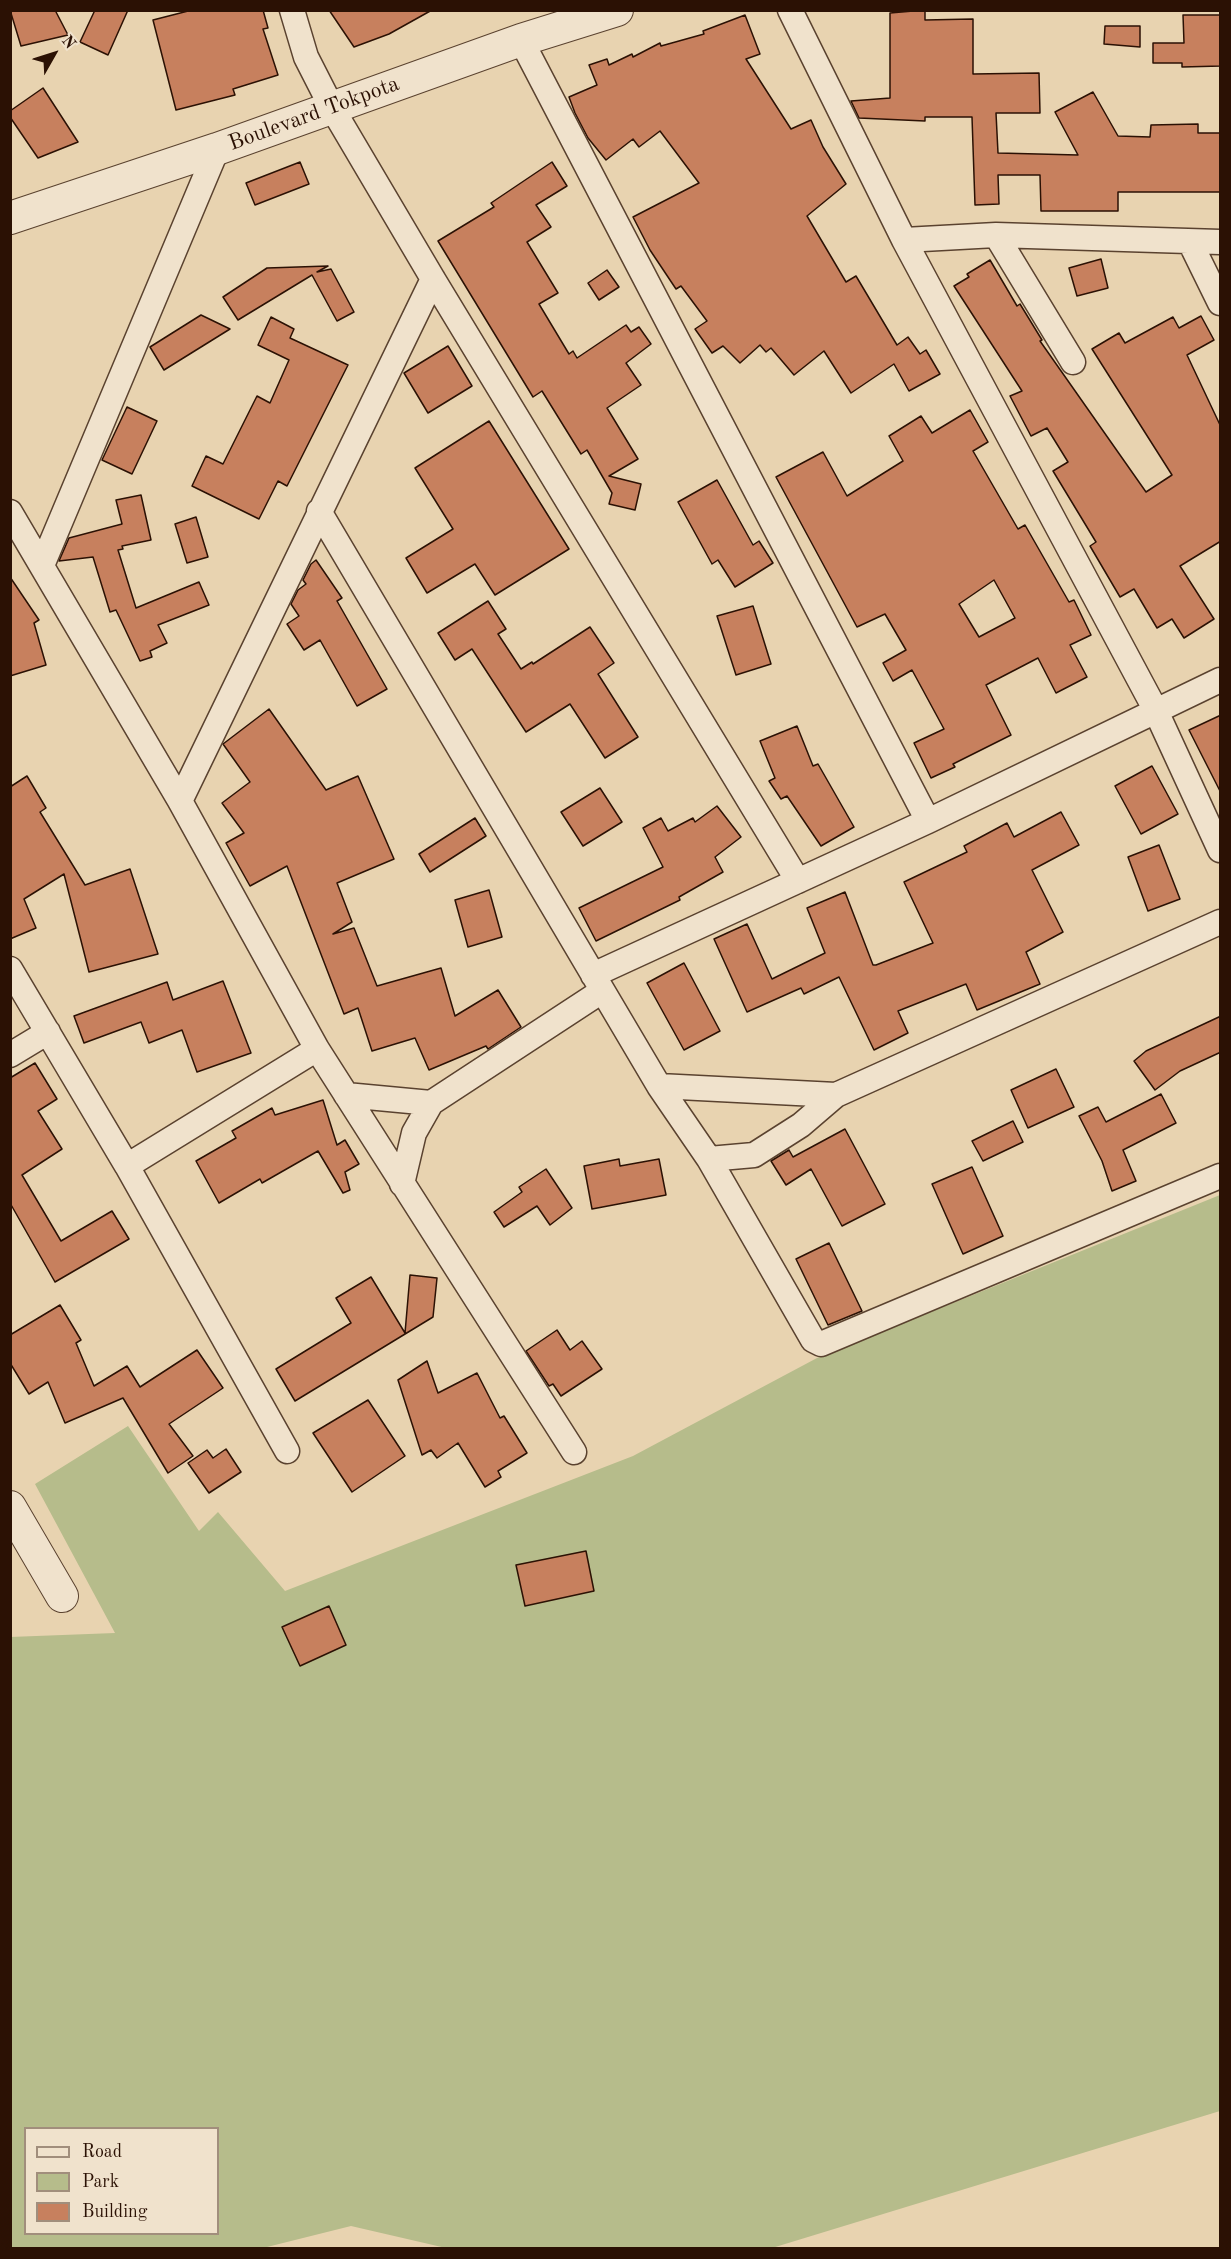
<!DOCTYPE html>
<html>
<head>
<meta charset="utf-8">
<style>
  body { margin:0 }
  #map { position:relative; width:1231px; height:2259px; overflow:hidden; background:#e8d3b0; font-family:"Old Standard TT",serif }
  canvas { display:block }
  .frame { position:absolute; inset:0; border:12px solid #2b1104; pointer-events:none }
  .legend { position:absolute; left:24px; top:2127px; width:195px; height:108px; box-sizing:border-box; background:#f0e2cc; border:2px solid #a18e7c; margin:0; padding:8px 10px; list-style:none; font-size:18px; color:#2b1104 }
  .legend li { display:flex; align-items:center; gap:12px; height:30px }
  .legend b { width:30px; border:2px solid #a18e7c }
  .north { position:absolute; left:24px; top:24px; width:60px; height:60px; -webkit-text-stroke:4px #f0e2cc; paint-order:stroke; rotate:51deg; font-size:16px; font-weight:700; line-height:24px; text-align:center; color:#2b1104 }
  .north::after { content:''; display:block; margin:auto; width:21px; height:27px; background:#2b1104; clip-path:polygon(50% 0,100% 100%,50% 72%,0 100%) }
</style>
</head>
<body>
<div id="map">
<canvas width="1231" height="2259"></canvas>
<div class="frame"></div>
<ul class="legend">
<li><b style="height:8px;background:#f0e2cc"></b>Road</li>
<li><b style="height:16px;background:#b6bc8b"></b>Park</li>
<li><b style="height:16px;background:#c7805e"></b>Building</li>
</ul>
<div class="north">N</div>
</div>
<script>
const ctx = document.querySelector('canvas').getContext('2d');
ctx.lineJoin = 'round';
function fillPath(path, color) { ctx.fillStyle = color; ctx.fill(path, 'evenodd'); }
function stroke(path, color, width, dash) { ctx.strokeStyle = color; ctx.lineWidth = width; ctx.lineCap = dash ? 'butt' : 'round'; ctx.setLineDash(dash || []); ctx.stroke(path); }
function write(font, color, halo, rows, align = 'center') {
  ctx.font = font + ' "Old Standard TT",serif'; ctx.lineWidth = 4.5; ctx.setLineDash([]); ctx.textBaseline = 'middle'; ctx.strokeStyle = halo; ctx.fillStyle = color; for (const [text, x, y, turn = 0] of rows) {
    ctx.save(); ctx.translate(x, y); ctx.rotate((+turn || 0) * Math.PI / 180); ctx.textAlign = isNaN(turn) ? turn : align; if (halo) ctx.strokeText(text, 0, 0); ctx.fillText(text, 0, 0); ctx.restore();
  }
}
fillPath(new Path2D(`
  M 1220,1195 L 1220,2111 L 772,2248 L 446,2248 L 351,2226 L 263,2248 L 11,2248 L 10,1637 L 115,1633 L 35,1484 L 128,1426 L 199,1531 L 218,1512 L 285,1591 L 633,1456 L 817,1358 ZM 26,2128 L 218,2128 L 218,2234 L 26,2234 Z`), '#b6bc8b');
const building = new Path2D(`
  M 10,10 L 55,10 L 68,35 L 21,46 Z
  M 95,10 L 128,10 L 108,55 L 80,42 Z
  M 192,10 L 263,10 L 268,28 L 263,29 L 278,75 L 233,89 L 235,95 L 176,110 L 153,20 Z
  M 329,10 L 432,10 L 389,34 L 354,47 Z
  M 925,10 L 925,20 L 973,19 L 973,74 L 1039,73 L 1040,113 L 996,113 L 998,153 L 1078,155 L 1055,112 L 1093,92 L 1118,136 L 1150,137 L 1151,125 L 1198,124 L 1198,133 L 1221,133 L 1221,192 L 1118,192 L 1118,211 L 1041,211 L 1040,175 L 998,175 L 999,204 L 975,205 L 972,117 L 925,117 L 925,121 L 859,118 L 851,101 L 890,98 L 890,13 Z
  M 745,15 L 760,54 L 746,59 L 791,129 L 811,120 L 823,147 L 846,184 L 807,216 L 846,282 L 856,276 L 897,345 L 908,337 L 920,354 L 926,350 L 940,374 L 909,391 L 894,364 L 851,393 L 824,351 L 794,375 L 771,348 L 766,352 L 760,345 L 740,363 L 723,346 L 712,353 L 695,329 L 707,321 L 681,286 L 676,289 L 650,250 L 633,217 L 699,183 L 660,131 L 639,147 L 633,139 L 606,160 L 588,138 L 575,113 L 569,97 L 597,85 L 589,65 L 607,59 L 609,65 L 632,54 L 633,57 L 660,43 L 661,46 L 704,34 L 703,31 Z
  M 1183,15 L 1221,15 L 1221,66 L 1182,67 L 1182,63 L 1153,63 L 1153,43 L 1184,43 Z
  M 1105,26 L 1140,26 L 1140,47 L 1104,44 Z
  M 43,88 L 78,142 L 38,158 L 10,117 L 10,111 Z
  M 300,162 L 309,184 L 255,205 L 246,183 Z
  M 552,162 L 567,186 L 536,205 L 551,227 L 527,242 L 558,293 L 539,304 L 569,354 L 573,351 L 577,358 L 626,325 L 631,332 L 639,327 L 651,344 L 626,363 L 641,385 L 607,408 L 638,459 L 609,476 L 641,484 L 635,510 L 609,504 L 612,493 L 587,450 L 581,454 L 542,391 L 533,397 L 438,241 L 494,207 L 491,203 Z
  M 1101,259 L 1108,288 L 1077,296 L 1069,268 Z
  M 990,260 L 1017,306 L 1020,304 L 1042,340 L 1040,341 L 1146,492 L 1172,475 L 1092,349 L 1119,333 L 1125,343 L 1173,317 L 1179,328 L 1201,316 L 1214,340 L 1187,355 L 1221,427 L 1221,541 L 1180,566 L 1214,619 L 1184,638 L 1172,619 L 1157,628 L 1134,589 L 1120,597 L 1090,546 L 1096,542 L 1053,471 L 1068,462 L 1047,428 L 1031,436 L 1010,396 L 1022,391 L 954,286 L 969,277 L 967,274 Z
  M 328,266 L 317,272 L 331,269 L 354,312 L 337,321 L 312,275 L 238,320 L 223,297 L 267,268 Z
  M 607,270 L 619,287 L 599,300 L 588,283 Z
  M 201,315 L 230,329 L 164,370 L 150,347 Z
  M 271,317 L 294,329 L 290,338 L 348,365 L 287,486 L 278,481 L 259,519 L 192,486 L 206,456 L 223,464 L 257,396 L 270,403 L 289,360 L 258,345 Z
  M 448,346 L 472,386 L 428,413 L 404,373 Z
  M 127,407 L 157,421 L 132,474 L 102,460 Z
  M 970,410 L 988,442 L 973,451 L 1018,529 L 1025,525 L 1069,602 L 1074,600 L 1091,635 L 1070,645 L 1087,677 L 1056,693 L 1038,658 L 986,685 L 1011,735 L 953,764 L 955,767 L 931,778 L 914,743 L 944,729 L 912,670 L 893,681 L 883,663 L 906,650 L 885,614 L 857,627 L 776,477 L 823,452 L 847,496 L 903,461 L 889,436 L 921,416 L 932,433 ZM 994,580 L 1015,618 L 979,637 L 959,604 Z
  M 489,421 L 569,549 L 495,595 L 475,564 L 427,593 L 406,558 L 453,529 L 415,468 Z
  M 717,480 L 753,545 L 759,541 L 773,563 L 735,587 L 718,560 L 712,564 L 678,502 Z
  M 141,495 L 151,540 L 122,546 L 123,549 L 118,550 L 136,608 L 199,582 L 209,605 L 158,625 L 167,643 L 150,651 L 152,657 L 140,661 L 116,610 L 110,612 L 93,557 L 59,561 L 69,538 L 122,524 L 116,500 Z
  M 196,517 L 208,557 L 187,563 L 175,524 Z
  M 316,560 L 342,598 L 337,601 L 387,689 L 357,706 L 320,640 L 304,650 L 287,624 L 299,616 L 291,604 L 298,590 L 306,584 L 303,580 L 311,564 Z
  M 10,577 L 39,620 L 34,623 L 46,665 L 10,676 Z
  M 488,601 L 506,629 L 498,634 L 521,669 L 532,662 L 533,664 L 590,627 L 614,663 L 598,674 L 638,737 L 605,758 L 570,704 L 526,732 L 472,649 L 455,660 L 438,633 Z
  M 753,606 L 771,664 L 736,675 L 717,616 Z
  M 269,709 L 326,790 L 358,776 L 394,859 L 337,883 L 352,922 L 333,934 L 354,928 L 377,986 L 441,968 L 455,1016 L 498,990 L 521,1027 L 488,1049 L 486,1046 L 429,1070 L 415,1038 L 372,1051 L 358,1008 L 344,1014 L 287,866 L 250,886 L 226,843 L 244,833 L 222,803 L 250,782 L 223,744 Z
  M 1221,715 L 1221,793 L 1189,730 Z
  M 797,726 L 813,766 L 818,764 L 854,827 L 821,846 L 787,796 L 781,799 L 769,781 L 775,778 L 760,741 Z
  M 1152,766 L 1178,814 L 1141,834 L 1115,786 Z
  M 27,776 L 46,808 L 40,812 L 85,885 L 130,869 L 158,954 L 89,972 L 64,874 L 24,899 L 36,928 L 10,939 L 10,787 Z
  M 600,788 L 622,822 L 583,846 L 561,812 Z
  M 717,806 L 741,837 L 715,857 L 723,872 L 679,897 L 680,900 L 596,941 L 579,908 L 663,867 L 643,828 L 661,818 L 668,831 L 693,818 L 695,822 Z
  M 1061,812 L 1079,845 L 1032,870 L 1063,932 L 1026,952 L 1040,984 L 977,1010 L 966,984 L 898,1011 L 908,1033 L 874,1050 L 839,977 L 804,994 L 801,988 L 747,1012 L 714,939 L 747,924 L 772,979 L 825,953 L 807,908 L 845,892 L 873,965 L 876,965 L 933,943 L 904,882 L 967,852 L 964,846 L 1007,823 L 1014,837 Z
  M 475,818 L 486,836 L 430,872 L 419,854 Z
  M 1159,845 L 1180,899 L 1148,911 L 1128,857 Z
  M 489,890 L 502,937 L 468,947 L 455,900 Z
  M 684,963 L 720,1031 L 684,1050 L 647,983 Z
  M 223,981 L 251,1053 L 197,1072 L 182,1030 L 149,1043 L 141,1022 L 84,1043 L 74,1016 L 167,982 L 173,1000 Z
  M 1221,1016 L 1221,1052 L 1180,1071 L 1155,1090 L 1134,1061 L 1146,1051 Z
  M 35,1063 L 57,1099 L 38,1111 L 62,1149 L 22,1175 L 61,1241 L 112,1211 L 129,1239 L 55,1282 L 10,1203 L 10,1078 Z
  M 1056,1069 L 1074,1107 L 1028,1128 L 1011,1090 Z
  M 1161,1094 L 1176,1123 L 1123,1150 L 1136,1181 L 1112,1191 L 1102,1161 L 1079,1116 L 1098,1107 L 1106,1122 Z
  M 323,1100 L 337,1145 L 345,1140 L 359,1164 L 345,1172 L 350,1190 L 343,1193 L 318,1151 L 262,1183 L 260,1179 L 219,1203 L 196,1161 L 236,1138 L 232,1131 L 272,1108 L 275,1115 Z
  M 1013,1121 L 1023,1142 L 983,1161 L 972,1141 Z
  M 845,1129 L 885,1204 L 842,1226 L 811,1169 L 786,1185 L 771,1161 L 789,1150 L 793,1157 Z
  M 619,1159 L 620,1166 L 659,1159 L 666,1195 L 592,1209 L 584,1166 Z
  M 972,1167 L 1003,1236 L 963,1254 L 932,1184 Z
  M 546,1169 L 572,1208 L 550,1225 L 537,1206 L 504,1227 L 494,1212 L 522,1192 L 519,1187 Z
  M 829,1243 L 862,1311 L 828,1325 L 796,1259 Z
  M 410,1275 L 437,1278 L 433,1317 L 295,1401 L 276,1369 L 351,1323 L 336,1298 L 371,1277 L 405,1333 Z
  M 60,1305 L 81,1340 L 76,1343 L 94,1386 L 127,1366 L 140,1387 L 197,1350 L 223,1388 L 169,1424 L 193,1456 L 168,1473 L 123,1398 L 65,1423 L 48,1382 L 29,1394 L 10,1363 L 10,1335 Z
  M 557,1330 L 570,1350 L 582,1341 L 602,1369 L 561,1396 L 553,1384 L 549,1386 L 526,1351 Z
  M 427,1361 L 438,1393 L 477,1373 L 500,1418 L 504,1416 L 527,1453 L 498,1471 L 501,1477 L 485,1487 L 458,1443 L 437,1458 L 431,1450 L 422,1455 L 398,1380 Z
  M 368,1400 L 405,1456 L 352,1492 L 313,1433 Z
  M 226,1449 L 241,1472 L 209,1493 L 188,1463 L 207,1450 L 213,1458 Z
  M 586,1551 L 594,1591 L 525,1606 L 516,1565 Z
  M 329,1606 L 346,1645 L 300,1666 L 282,1627 Z`);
fillPath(building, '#c7805e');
stroke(building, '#2b1104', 1.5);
const minor = new Path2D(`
  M 292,10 L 306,57 L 332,108 L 433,279 L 798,881
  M 790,10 L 904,240 L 1155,709 L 1220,850
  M 521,40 L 928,821
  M 996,235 L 1073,362
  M 904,240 L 996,235 L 1220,242
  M 1190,242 L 1220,303
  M 319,511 L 659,1086 L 709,1159 L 813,1340 L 821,1344 L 1220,1176
  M 10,512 L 180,801 L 317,1049 L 574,1452
  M 43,563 L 217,149
  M 180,801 L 433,279
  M 10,969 L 127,1166 L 287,1451
  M 593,975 L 928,821 L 1220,680
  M 10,1055 L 48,1032
  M 659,1086 L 836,1095
  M 346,1095 L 431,1103
  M 709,1159 L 754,1155 L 801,1125 L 836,1095 L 1220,922
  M 127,1166 L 317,1049
  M 402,1184 L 414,1133 L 431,1103 L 602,991`);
const tertiary = new Path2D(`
  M 10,218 L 217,149 L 521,40 L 617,10
  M 10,1507 L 62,1596`);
stroke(minor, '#5a422f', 27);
stroke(tertiary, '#5a422f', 34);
stroke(minor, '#f0e2cc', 24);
stroke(tertiary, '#f0e2cc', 32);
write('22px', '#2b1104', '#f0e2cc', [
  ["Boulevard Tokpota",314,114,-20]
]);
</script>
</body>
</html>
